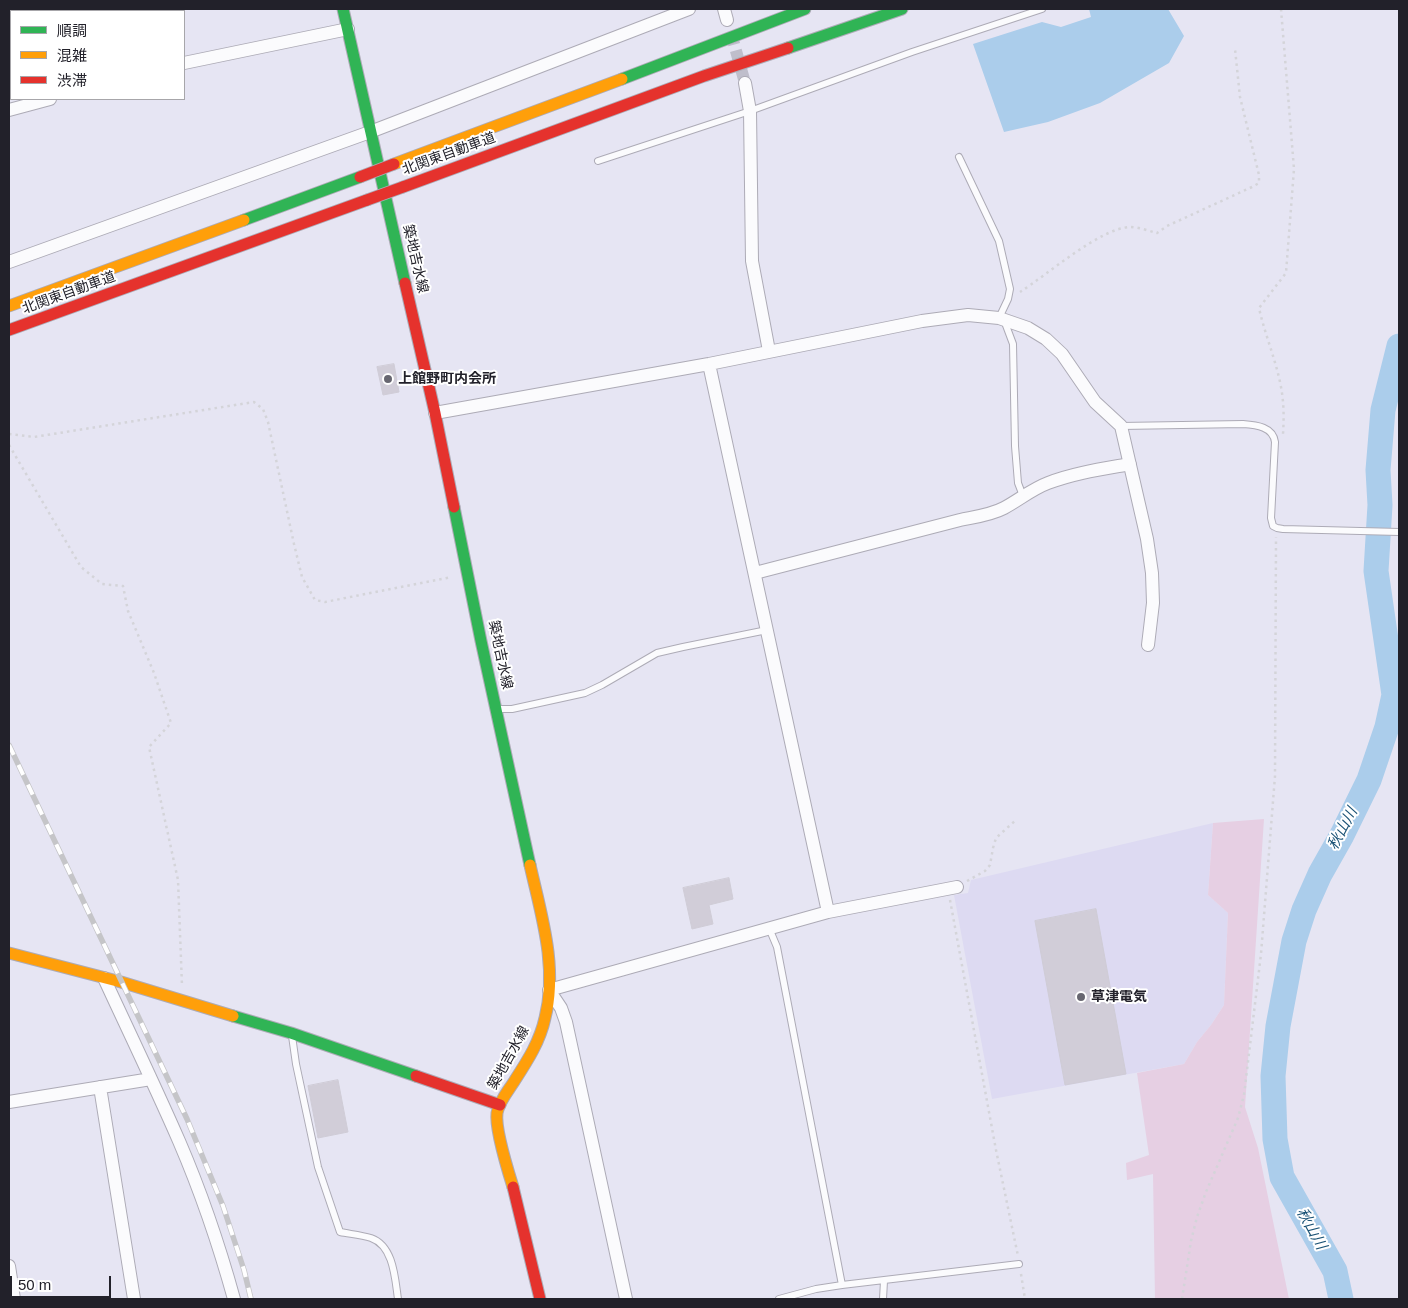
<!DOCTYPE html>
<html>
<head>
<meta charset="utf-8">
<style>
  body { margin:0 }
  #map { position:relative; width:1408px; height:1308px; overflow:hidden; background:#e6e5f3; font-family:Arial,"Noto Sans JP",sans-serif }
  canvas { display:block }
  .frame { position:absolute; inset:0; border:10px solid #22212a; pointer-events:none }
  .legend { position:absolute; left:10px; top:10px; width:175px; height:90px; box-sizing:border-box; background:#fff; border:1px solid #a7a6aa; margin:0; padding:6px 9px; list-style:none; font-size:15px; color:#22212a }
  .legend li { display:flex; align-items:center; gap:10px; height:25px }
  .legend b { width:25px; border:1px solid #a7a6aa }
  .scale { position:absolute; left:10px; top:1276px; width:101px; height:22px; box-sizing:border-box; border:2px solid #22212a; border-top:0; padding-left:6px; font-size:15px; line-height:18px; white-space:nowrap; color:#22212a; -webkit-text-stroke:4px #fff; paint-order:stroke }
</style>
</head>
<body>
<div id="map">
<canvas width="1408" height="1308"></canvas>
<div class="frame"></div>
<ul class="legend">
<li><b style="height:6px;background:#30b455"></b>順調</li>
<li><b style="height:6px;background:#ff9f0a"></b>混雑</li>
<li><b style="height:6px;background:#e5322d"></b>渋滞</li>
</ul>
<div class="scale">50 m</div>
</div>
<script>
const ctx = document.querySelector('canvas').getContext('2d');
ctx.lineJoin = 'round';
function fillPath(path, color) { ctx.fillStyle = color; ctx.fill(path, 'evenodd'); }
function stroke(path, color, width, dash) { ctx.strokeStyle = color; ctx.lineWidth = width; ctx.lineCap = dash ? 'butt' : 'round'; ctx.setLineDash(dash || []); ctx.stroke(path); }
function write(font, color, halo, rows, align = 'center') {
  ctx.font = font + ' Arial,"Noto Sans JP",sans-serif'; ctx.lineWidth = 4; ctx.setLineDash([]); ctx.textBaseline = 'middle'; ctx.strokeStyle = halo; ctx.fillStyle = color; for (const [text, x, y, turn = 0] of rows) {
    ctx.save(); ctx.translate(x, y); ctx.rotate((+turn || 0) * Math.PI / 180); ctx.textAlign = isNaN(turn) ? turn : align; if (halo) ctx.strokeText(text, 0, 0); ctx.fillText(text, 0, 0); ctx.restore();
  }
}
fillPath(new Path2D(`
  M 1213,823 L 1208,895 L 1228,913 L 1224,1005 L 1211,1025 L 1197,1042 L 1184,1064 L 992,1099 L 954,895 L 968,893 L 971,880 Z`), '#dddaf2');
fillPath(new Path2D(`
  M 1264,819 L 1245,1107 L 1258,1148 L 1289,1299 L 1155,1299 L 1153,1174 L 1127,1180 L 1126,1163 L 1149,1155 L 1137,1073 L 1184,1064 L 1197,1042 L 1211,1025 L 1224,1005 L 1228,913 L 1208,895 L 1213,823 Z`), '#e6cfe3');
fillPath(new Path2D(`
  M 1089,9 L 1168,9 L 1184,36 L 1169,63 L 1100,103 L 1048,122 L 1004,132 L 973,44 L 1042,22 L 1061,27 L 1091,17 Z`), '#abcdeb');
stroke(new Path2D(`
  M 1341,1299 L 1335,1271 L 1282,1177 L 1275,1139 L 1273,1076 L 1278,1026 L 1294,941 L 1304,910 L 1320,874 L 1342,835 L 1369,780 L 1387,727 L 1394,695 L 1376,571 L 1380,505 L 1378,470 L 1383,410 L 1399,346`), '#abcdeb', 25);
const building = new Path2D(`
  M 394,364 L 399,392 L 383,395 L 377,367 Z
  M 729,878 L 733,899 L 709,905 L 713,924 L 692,929 L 683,888 Z
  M 1096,909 L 1126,1074 L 1065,1085 L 1035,921 Z
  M 338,1080 L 348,1132 L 318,1138 L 308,1086 Z`);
fillPath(building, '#d1cdd8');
stroke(building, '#cfccd6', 1);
stroke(new Path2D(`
  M 731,33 L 745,83`), '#bfbecb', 12, [12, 6]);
const lane = new Path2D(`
  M 959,157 L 999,241 L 1010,289 L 1008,299 L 999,318
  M 598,161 L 750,111 L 912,52 L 1042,9
  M 1004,320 L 1013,344 L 1015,446 L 1018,483 L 1023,496
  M 1121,426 L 1243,424 C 1257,425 1273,427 1275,442 L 1271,518 L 1273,526 L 1277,528 L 1283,529 L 1399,532
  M 497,709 L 512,709 L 585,693 L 602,685 L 657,653 L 683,647 L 767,630
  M 769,928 L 777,947 L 842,1285
  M 292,1036 L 296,1064 L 318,1167 L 340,1232 C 350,1234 361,1235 371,1238 C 394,1246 395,1279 398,1299
  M 779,1299 L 816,1289 L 842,1285 L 1019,1264
  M 883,1299 L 884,1281`);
const street = new Path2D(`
  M 724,9 L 727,20
  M 184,63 L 348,29
  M 745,83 L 750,111 L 752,261 L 769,351
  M 9,110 L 50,99
  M 9,262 L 370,132 L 689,9
  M 709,364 L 828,912
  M 435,413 L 709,364 L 922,321 L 968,315 L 999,318 L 1028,328 L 1046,339 L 1062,354 L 1095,402 L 1121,426 L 1147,539 L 1152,573 L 1153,603 L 1148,645
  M 755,573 L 960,520 C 974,517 991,515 1004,508 C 1019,500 1032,489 1048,483 C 1074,473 1102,469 1130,464
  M 104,978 C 129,1032 155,1086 179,1141 C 201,1192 219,1245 234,1299
  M 100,1087 L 134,1299
  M 9,1102 L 151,1079
  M 9,1266 L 14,1299
  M 626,1299 L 566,1022 L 561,1008 L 549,990 L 828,912 L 957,887`);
const fast = new Path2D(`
  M 343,9 L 405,283
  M 788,48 L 902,9
  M 622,79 L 805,9
  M 244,220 L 360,177
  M 454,507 L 481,641 L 530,865
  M 233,1016 L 291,1033 L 416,1076`);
const slow = new Path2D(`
  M 394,164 L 622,79
  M 9,306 L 244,220
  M 9,953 L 121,982 L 233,1016
  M 513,1187 C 508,1171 495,1128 497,1113 C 499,1101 509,1090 515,1080 C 528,1060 540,1041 545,1018 C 558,967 541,914 530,865`);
const jam = new Path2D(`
  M 403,187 L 704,76 L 788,48
  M 405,283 L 435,413 L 454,507
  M 9,330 L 367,200
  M 416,1076 L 500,1105
  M 513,1187 L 540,1299`);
stroke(lane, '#adabb6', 8);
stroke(street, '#adabb6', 14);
stroke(fast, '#adabb6', 13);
stroke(slow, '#adabb6', 13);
stroke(jam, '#adabb6', 13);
stroke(new Path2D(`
  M 1281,9 L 1294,169 L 1286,273 L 1259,308 C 1265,335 1276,360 1281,387 C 1284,403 1284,418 1283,434
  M 1020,292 C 1047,275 1100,228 1130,227 C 1139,227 1149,231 1157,233 L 1167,226 L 1252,187 L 1259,183 L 1259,175 L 1240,97 L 1235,49
  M 9,434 L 34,437 L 254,402 L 263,409 L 268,422 L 294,544 L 302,577 L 315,600 L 325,602 L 452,577
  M 9,445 L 81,567 L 102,584 L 123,586 L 128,611 L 154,673 L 171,723 L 149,747 L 178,880 L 182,986
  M 967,881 L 985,871 L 990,865 L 993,848 L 996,838 L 1017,819
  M 950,900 L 996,1150 L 1018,1256
  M 1021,1274 L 1025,1299
  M 1182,1299 L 1191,1241 L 1197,1217 L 1206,1192 L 1238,1118 L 1244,1095 L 1261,954 L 1275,776 L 1276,537`), '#d4d4d9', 2.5, [2.5, 4]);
stroke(lane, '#fbfbfd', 6);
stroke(street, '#fbfbfd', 12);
stroke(fast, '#30b455', 11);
stroke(slow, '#ff9f0a', 11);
stroke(jam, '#e5322d', 11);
const rail = new Path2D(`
  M 9,745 L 187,1119 L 223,1206 L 244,1270 L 251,1299`);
stroke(rail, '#c5c5c8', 5.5);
stroke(rail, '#fff', 4, [11]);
const jamBridge = new Path2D(`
  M 360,177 L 394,164
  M 367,200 L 403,187`);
stroke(jamBridge, '#adabb6', 13, []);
stroke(jamBridge, '#e5322d', 11);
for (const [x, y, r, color] of [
  [388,379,5,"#676670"],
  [1081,997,5,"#676670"]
]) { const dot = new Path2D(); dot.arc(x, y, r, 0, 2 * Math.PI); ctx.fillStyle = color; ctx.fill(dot); stroke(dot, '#fff', 2); }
write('14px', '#22212a', '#fff', [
  ["北関東自動車道",449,154,-20],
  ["築地吉水線",415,259,77],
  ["北関東自動車道",69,293,-20],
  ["築地吉水線",500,655,78],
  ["築地吉水線",509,1058,-61]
]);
write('bold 14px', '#22212a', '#fff', [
  ["上館野町内会所",398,379],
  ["草津電気",1091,997]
], 'left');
write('italic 15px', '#1b5376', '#fff', [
  ["秋山川",1343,829,-62],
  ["秋山川",1311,1229,61]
]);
</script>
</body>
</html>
